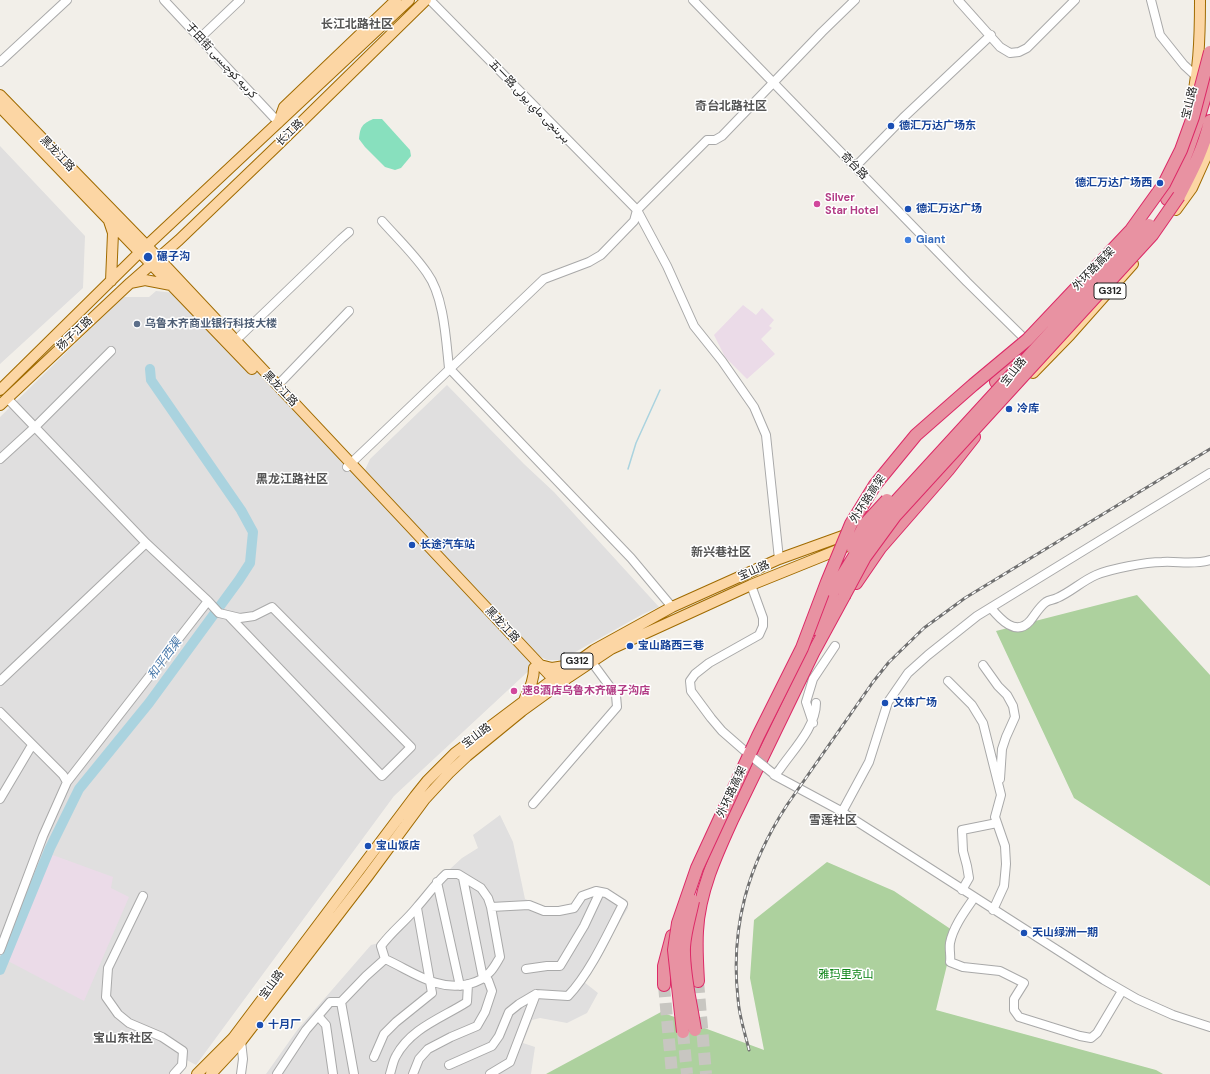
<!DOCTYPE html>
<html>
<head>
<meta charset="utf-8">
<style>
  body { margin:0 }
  canvas { display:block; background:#f2efe9 }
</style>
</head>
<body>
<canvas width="1210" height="1074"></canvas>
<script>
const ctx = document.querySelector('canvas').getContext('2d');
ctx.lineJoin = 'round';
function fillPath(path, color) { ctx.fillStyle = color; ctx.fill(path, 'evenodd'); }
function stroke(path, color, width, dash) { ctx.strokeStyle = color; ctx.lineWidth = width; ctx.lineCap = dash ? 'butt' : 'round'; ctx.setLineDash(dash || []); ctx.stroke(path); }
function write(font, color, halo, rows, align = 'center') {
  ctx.font = font + ' "DM Sans",Vazirmatn,"Noto Sans SC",sans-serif'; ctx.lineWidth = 3; ctx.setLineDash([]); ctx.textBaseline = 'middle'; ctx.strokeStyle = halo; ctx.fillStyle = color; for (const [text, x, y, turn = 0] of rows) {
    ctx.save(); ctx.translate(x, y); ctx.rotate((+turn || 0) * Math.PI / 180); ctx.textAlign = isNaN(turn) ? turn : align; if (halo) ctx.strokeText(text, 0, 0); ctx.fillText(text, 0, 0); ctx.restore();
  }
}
fillPath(new Path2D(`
  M 0,146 L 85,236 L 83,288 L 0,364 Z
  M 156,291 L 185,294 L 535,665 L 394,796 L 196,1065 L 181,1057 L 180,1065 L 169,1074 L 0,1074 L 0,417 L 123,297 L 149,297 Z
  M 447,385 L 524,464 L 554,492 L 659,607 L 643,614 L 561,660 L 547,660 L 539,656 L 365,470 L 370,459 Z
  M 500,815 L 513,842 L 525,899 L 552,909 L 571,906 L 581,893 L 598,887 L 626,900 L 628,908 L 584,982 L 598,993 L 587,1013 L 567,1023 L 540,1018 L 532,1020 L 523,1043 L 535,1047 L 531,1074 L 266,1074 L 298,1029 L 371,945 L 379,943 L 426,891 L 462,858 L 478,848 L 473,835 Z`), '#e0dfdf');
fillPath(new Path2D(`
  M 743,305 L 756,315 L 762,308 L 774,320 L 769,326 L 772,328 L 761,339 L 775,354 L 747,379 L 725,357 L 714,335 Z
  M 50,854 L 113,877 L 111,888 L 129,897 L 84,1001 L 8,961 Z`), '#ebdbe8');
fillPath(new Path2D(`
  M 1137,595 L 1210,675 L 1210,886 L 1074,798 L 996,631 Z
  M 827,862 L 894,891 L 955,932 L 936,1010 L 1156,1070 L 1163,1074 L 546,1074 L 661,1012 L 764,1050 L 750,978 L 754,920 Z`), '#add19e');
fillPath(new Path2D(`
  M 373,119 L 382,119 L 410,150 L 411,156 L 401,168 L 395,170 L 385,167 L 365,147 L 359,139 C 360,127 362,124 373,119 Z`), '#88e0be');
stroke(new Path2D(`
  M 628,469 L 636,443 L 660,390`), '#aad3df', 1.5);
stroke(new Path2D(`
  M 0,970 L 50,848 L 79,789 L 149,703 L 239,580 L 250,563 L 253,532 L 241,510 L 151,380 L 150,369`), '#aad3df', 10);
stroke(new Path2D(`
  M 698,981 L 706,1074
  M 664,985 L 672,1074
  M 683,1032 L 687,1074`), '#c8c6c1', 12, [12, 6]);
const minor = new Path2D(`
  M 164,0 L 279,123
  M 430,0 L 637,210 L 707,140 L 715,140 L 722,136 L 822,32 L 855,0
  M 693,0 L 967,282 L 1030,344
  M 958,0 L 1000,47 L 1010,53 L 1019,52 L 1027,48 L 1075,0
  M 1151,0 L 1160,35 L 1184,65 L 1197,77
  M 200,38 L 240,0
  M 0,62 L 67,0
  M 855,167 L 903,118 L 991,35
  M 637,210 L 667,266 L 694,326 L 722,361 L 754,407 L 766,435 L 779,559
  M 382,221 C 397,238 414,254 427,273 C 444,296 446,340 449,368 L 631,558 L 672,607
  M 235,341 L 341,239 L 349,232
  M 277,386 L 349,311
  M 7,398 L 146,543 L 208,601 L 219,613 L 240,618 L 254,616 L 272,607 L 411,747 L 382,776 L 229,616
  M 0,459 L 35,427 L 111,351
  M 347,467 L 544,279 L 589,262 L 601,255 L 634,221 L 637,210
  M 991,608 C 1000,619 1016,637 1030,621 C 1035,615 1039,607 1046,602 C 1049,600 1053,600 1057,598 C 1071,592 1082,581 1096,575 C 1110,569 1146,562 1162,562 C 1178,561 1194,565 1210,560
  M 983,665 L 998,686 L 1007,695 L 1013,706 L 1015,717 L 1006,737 L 1002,749 L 1000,779
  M 0,681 L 146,543
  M 948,681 L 972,705 L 983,723 L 1001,795 L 995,817 L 1005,846 L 1006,864 L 1004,886 L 993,910
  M 0,712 L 63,775 L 67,782
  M 813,723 L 806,702 L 813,679 L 835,646
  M 746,752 L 722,731 L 711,718 L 691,691 L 690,681 L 695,674 L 709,663 L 759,635 L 763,626 L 763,618 L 751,585
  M 765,767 L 775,775 L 780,769 C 793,750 816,727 816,703
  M 774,775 L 839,810 L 1104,980 L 1137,999 L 1173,1015 L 1210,1027
  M 0,799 L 32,745
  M 533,804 L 617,707 L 616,695 L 591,661
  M 842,812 L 869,762 L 888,702 L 908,673 L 928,655 L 977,616 L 1210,473
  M 446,874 L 458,874 L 481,888 L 488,898 L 491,907 L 500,957 C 497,962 494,968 490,972 C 484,979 477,982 469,984 C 437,992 412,971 385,959 L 381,946 C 393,930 405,922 417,907 C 427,896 435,884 446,874 Z
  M 437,882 L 460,986
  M 962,890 L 969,878 L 967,866 L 963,851 L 962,830 L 997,823
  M 143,896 L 108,968 L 106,997 L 118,1014 L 129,1023 L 162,1037 L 183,1051 L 182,1065 L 174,1074
  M 974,898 C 965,911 953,927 950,943 C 949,950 951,956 950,962 L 963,967 L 1000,971 L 1024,983 L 1014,999 L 1014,1010 L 1019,1017 L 1080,1036 L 1091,1038 L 1097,1033 L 1122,991
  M 0,950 L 43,836 L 67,782 L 208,601
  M 526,969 L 547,966 L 560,966 L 584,926 L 600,892
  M 341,1002 L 354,1074
  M 318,1016 L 326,1025 L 333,1074
  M 241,1041 L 243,1059 L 241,1074
  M 374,1057 L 384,1034 L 396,1022 L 432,993 L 417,908
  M 449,1065 L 492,1046 L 499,1036 L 509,1012 L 519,1004 L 536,994 L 568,996 C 590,973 608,933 623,904 L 606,893 L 596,891 L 582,896 L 574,908 L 559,911 L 544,911 L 529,905 L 491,907
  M 277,1074 L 306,1030 L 330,1002 L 341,1002 L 366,976 L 385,959
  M 390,1074 C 392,1068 393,1061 396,1056 C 411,1028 442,1018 467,1002 L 468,984
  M 413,1074 L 419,1059 L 428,1049 L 451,1037 L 477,1026 L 485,1012 L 492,991 L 488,980 L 483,978 L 463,878
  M 490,1074 L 510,1062 L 536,994`);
const major = new Path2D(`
  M 0,95 L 147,246 L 557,683
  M 0,107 L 252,369
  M 1189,111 C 1199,74 1200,38 1200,0
  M 279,121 L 284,107 L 396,0
  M 1176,210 L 1192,188 L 1210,148
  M 109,221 L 113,233 L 111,281
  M 130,283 L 145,280 L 171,285
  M 1033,373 L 1070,335 L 1133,264
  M 0,390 L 140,252 L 409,0
  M 0,405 L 130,283 L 179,240 L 279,144 L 426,0
  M 540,665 L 552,668 L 571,665
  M 525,698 C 530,689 534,679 534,668
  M 197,1074 L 233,1038 L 415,796 L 427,781 L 455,753 L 548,683 L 594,650 L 672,607 L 779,559 L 851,533
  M 211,1074 L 239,1044 L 368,876 L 425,799 L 449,773 L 467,756 L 522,711 L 569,677 L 611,649 L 751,585 L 845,547`);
const highway = new Path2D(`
  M 1179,196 C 1192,171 1204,148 1210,121
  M 1167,199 C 1186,159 1200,119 1210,76
  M 996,382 L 1012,368
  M 856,583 L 880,548 L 948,470 L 974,437
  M 814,629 L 833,591
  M 698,981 C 697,964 696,948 697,931 C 699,892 716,855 732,820 L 813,653 L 844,596
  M 664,985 L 664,966 L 672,936`);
stroke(minor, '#a9a9a9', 10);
stroke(major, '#a06b00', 12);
stroke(highway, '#dc2a67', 14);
stroke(minor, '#fff', 8);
stroke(major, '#fcd6a4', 10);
stroke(highway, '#e892a2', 12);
const rail = new Path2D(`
  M 749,1050 C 745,1033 739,1016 738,999 C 730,927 748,865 787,805 L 873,682 L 889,662 L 924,628 L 965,598 L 1210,449`);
stroke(rail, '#707070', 3);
stroke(rail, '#fff', 1.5, [4.5]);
const minorBridge = new Path2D(`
  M 746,752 L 765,767`);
const highwayBridge = new Path2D(`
  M 853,548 L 865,524 L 887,500
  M 833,591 L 857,552 L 888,510 L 1149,225
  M 844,596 L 865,557 L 895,516 L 1152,235 L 1179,196
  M 693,901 C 690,916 685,931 684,947 C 683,974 691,1003 695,1030
  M 683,1032 L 674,950 L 678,923 L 697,868 L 758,736 L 802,648 L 827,582 L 851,524 L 875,485 L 916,435 L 973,385 L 1027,340 L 1131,230 L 1164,184 L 1181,150 L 1193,117 L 1210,52`);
stroke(minorBridge, '#a9a9a9', 10, []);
stroke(highwayBridge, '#dc2a67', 14, []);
stroke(minorBridge, '#fff', 8);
stroke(highwayBridge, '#e892a2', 12);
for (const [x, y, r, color] of [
  [891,126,4,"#1a4fb4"],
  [1160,183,4,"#1a4fb4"],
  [817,204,4,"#d1479c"],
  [908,209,4,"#1a4fb4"],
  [908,240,4,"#3f7fe0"],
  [148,257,5,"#1a4fb4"],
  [137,324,4,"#5c6f8a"],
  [1009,409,4,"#1a4fb4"],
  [412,545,4,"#1a4fb4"],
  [630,646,4,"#1a4fb4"],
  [514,691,4,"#d1479c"],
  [885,703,4,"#1a4fb4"],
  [368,846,4,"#1a4fb4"],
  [1024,933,4,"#1a4fb4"],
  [260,1025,4,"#1a4fb4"]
]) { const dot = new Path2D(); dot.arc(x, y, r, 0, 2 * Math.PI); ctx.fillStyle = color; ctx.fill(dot); stroke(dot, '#fff', 1.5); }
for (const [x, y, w] of [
  [1110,291,32],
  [577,661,32]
]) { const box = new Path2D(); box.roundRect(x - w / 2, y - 8, w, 16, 3); ctx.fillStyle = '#fff'; ctx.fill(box); stroke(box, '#222', 1); }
write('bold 10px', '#222', null, [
  ["G312",1110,291],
  ["G312",577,661]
]);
write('11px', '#222', '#fff', [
  ["于田街 كرىيە كوچىسى",221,61,47],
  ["五一路 بىرىنچى ماي يولى",529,102,46],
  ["宝山路",1190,103,-76],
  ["长江路",290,133,-44],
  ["黑龙江路",57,154,46],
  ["奇台路",854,166,46],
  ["外环路高架",1094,269,-46],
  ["扬子江路",75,334,-43],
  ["宝山路",1014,372,-52],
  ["黑龙江路",280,389,46],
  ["外环路高架",868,499,-57],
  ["宝山路",754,571,-24],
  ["黑龙江路",502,625,47],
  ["宝山路",477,736,-37],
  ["外环路高架",732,792,-65],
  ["宝山路",272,985,-54]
]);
write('bold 11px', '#164399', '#fff', [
  ["德汇万达广场东",899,126],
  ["德汇万达广场西",1152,183,"right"],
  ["德汇万达广场",916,209],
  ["碾子沟",157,257],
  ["冷库",1017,409],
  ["长途汽车站",420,545],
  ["宝山路西三巷",638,646],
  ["文体广场",893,703],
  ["宝山饭店",376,846],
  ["天山绿洲一期",1032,933],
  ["十月厂",268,1025]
], 'left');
write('bold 11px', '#b23c85', '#fff', [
  ["Silver",825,198],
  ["Star Hotel",825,211],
  ["速8酒店乌鲁木齐碾子沟店",522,691]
], 'left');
write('bold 11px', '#366cbe', '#fff', [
  ["Giant",916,240]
], 'left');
write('bold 11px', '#4e5e75', '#fff', [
  ["乌鲁木齐商业银行科技大楼",145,324]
], 'left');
write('11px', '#0c8416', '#fff', [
  ["雅玛里克山",846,975]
]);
write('bold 12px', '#555', '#fff', [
  ["长江北路社区",357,25],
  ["奇台北路社区",731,107],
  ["黑龙江路社区",292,480],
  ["新兴巷社区",721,553],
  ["雪莲社区",833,821],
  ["宝山东社区",123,1039]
]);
write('italic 12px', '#4a7aab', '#fff', [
  ["和平西渠",165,659,-54]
]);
</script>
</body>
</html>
